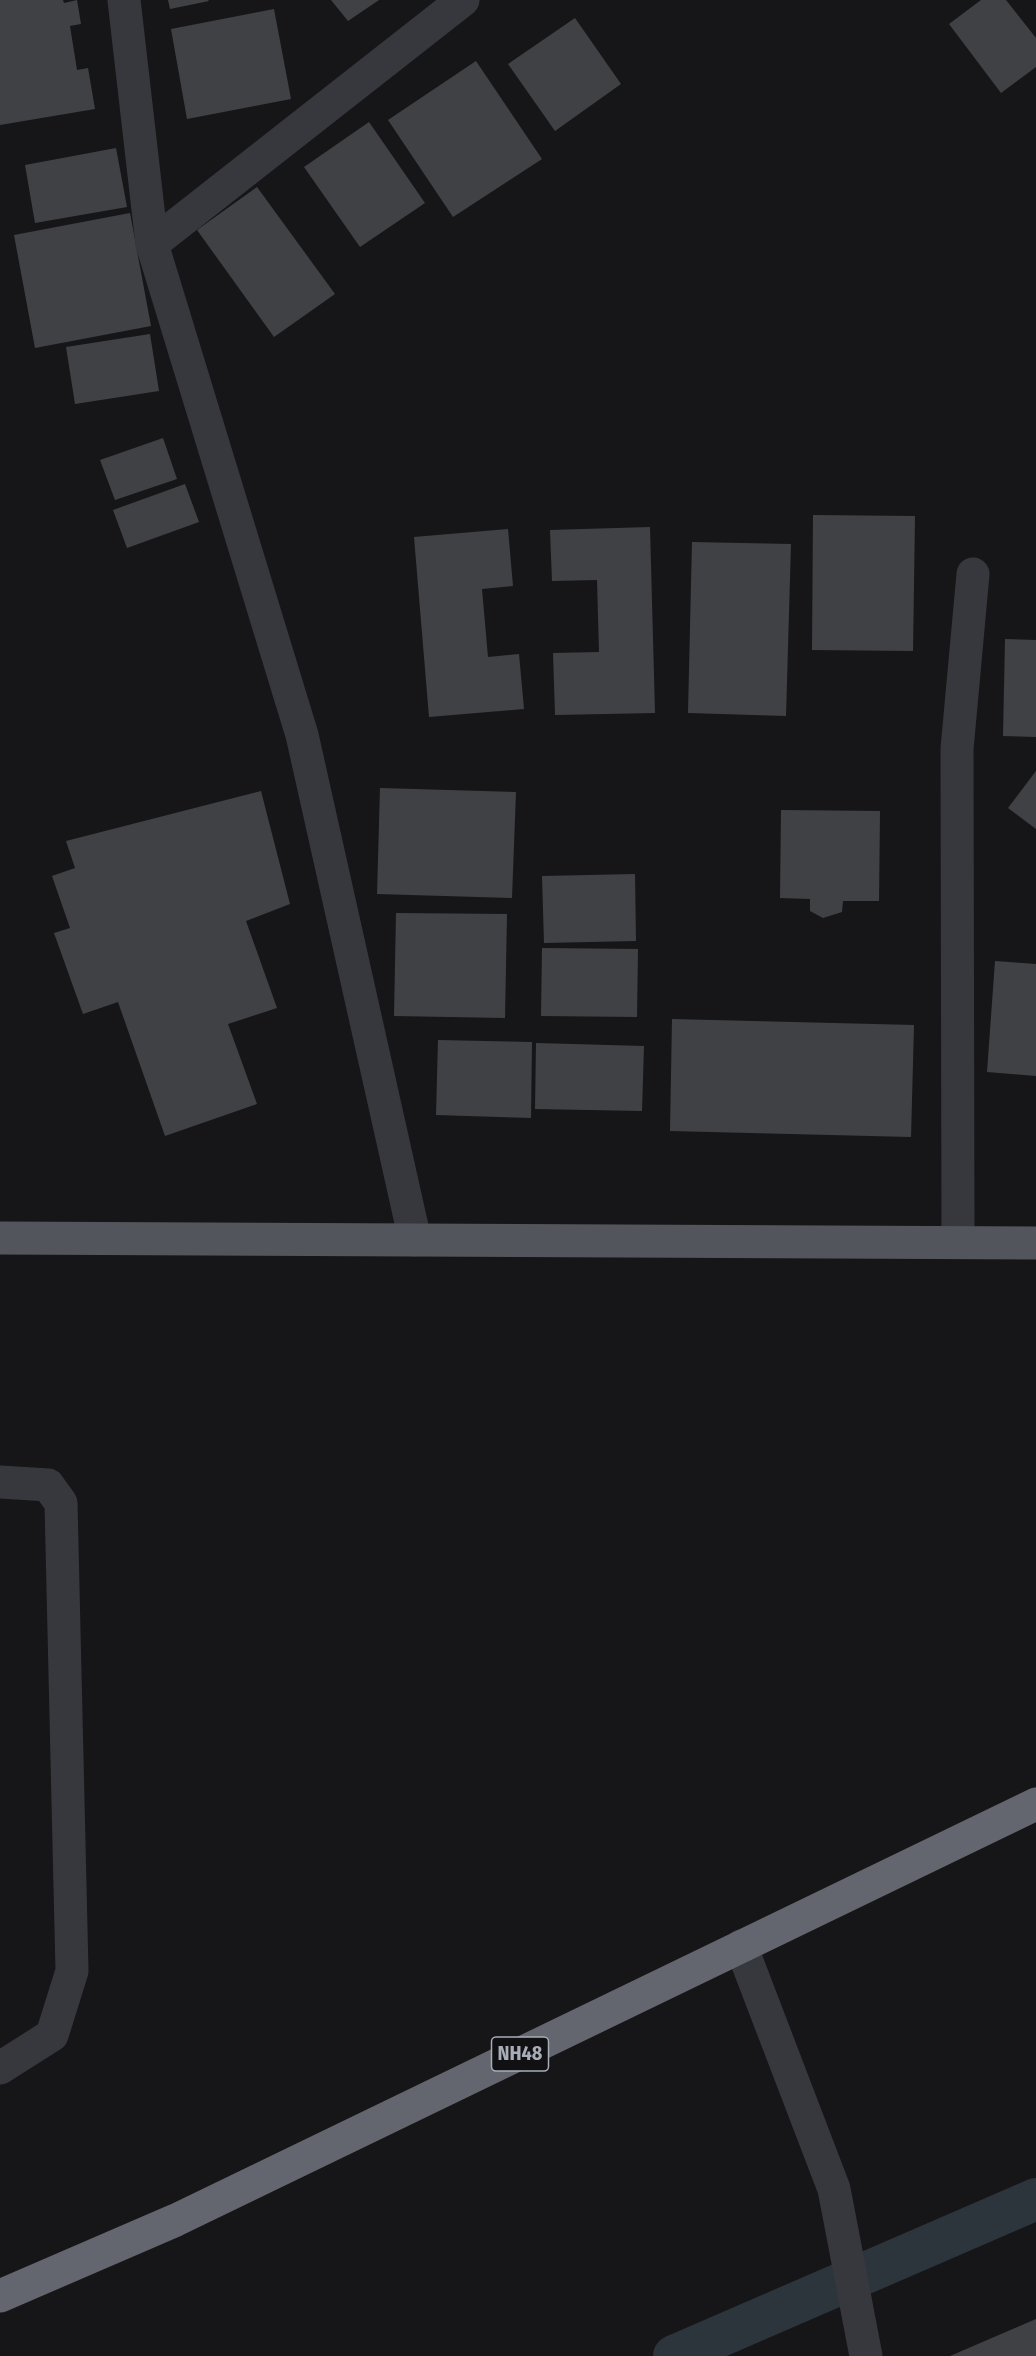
<!DOCTYPE html>
<html>
<head>
<meta charset="utf-8">
<style>
  body { margin:0 }
  canvas { display:block; background:#161618 }
</style>
</head>
<body>
<canvas width="1036" height="2356"></canvas>
<script>
const ctx = document.querySelector('canvas').getContext('2d');
ctx.lineJoin = 'round';
function stroke(path, color, width, dash) { ctx.strokeStyle = color; ctx.lineWidth = width; ctx.lineCap = dash ? 'butt' : 'round'; ctx.setLineDash(dash || []); ctx.stroke(path); }
function fillPath(path, color) { ctx.fillStyle = color; ctx.fill(path, 'evenodd'); }
function write(font, color, halo, rows, align = 'center') {
  ctx.font = font + ' "Fira Sans Condensed",sans-serif'; ctx.lineWidth = 5; ctx.setLineDash([]); ctx.textBaseline = 'middle'; ctx.strokeStyle = halo; ctx.fillStyle = color; for (const [text, x, y, turn = 0] of rows) {
    ctx.save(); ctx.translate(x, y); ctx.rotate((+turn || 0) * Math.PI / 180); ctx.textAlign = isNaN(turn) ? turn : align; if (halo) ctx.strokeText(text, 0, 0); ctx.fillText(text, 0, 0); ctx.restore();
  }
}
stroke(new Path2D(`
  M 674,2356 L 1036,2199`), '#2c353c', 42);
fillPath(new Path2D(`
  M 0,0 L 63,0 L 64,3 L 77,0 L 81,24 L 70,26 L 77,70 L 88,68 L 95,109 L 0,125 Z
  M 168,0 L 208,0 L 209,1 L 170,9 Z
  M 331,0 L 379,0 L 348,21 Z
  M 981,0 L 1006,0 L 1036,38 L 1036,67 L 1001,93 L 949,24 Z
  M 274,9 L 291,99 L 187,119 L 171,29 Z
  M 575,18 L 621,84 L 555,131 L 508,64 Z
  M 476,61 L 542,159 L 453,217 L 388,120 Z
  M 369,122 L 425,203 L 360,247 L 304,167 Z
  M 116,148 L 127,207 L 35,223 L 25,165 Z
  M 257,187 L 335,294 L 274,337 L 197,230 Z
  M 130,213 L 151,326 L 35,348 L 14,235 Z
  M 150,334 L 159,391 L 75,404 L 66,347 Z
  M 163,438 L 177,479 L 115,500 L 100,460 Z
  M 185,484 L 199,522 L 127,548 L 113,510 Z
  M 813,515 L 915,516 L 913,651 L 812,650 Z
  M 650,527 L 655,713 L 555,715 L 553,653 L 599,652 L 597,580 L 552,581 L 550,530 Z
  M 508,529 L 513,586 L 482,589 L 488,657 L 519,654 L 524,709 L 429,717 L 414,537 Z
  M 692,542 L 791,544 L 786,716 L 688,713 Z
  M 1005,639 L 1036,640 L 1036,737 L 1003,736 Z
  M 1036,771 L 1036,829 L 1008,808 Z
  M 380,788 L 516,792 L 512,898 L 377,894 Z
  M 261,791 L 290,904 L 246,921 L 277,1008 L 228,1024 L 257,1104 L 165,1136 L 118,1002 L 83,1014 L 54,933 L 70,928 L 52,876 L 75,868 L 66,841 Z
  M 781,810 L 880,811 L 879,901 L 843,901 L 842,912 L 823,918 L 810,911 L 810,899 L 780,898 Z
  M 635,874 L 636,941 L 544,943 L 542,876 Z
  M 396,913 L 507,914 L 505,1018 L 394,1016 Z
  M 542,948 L 638,949 L 637,1017 L 541,1016 Z
  M 995,961 L 1036,964 L 1036,1076 L 987,1072 Z
  M 672,1019 L 914,1025 L 911,1137 L 670,1131 Z
  M 438,1040 L 532,1042 L 531,1118 L 436,1115 Z
  M 536,1043 L 644,1046 L 642,1111 L 535,1109 Z
  M 1036,2319 L 1036,2356 L 950,2356 Z`), '#404145');
stroke(new Path2D(`
  M 124,0 L 152,244 L 302,735 L 415,1240
  M 152,244 L 463,0
  M 958,1242 L 957,749 L 973,574
  M 0,1482 L 48,1485 L 61,1503 L 72,1971 L 52,2035 L 0,2068
  M 741,1946 L 834,2189 L 866,2356`), '#37383d', 33);
stroke(new Path2D(`
  M 0,1238 L 1036,1243`), '#53555c', 33);
stroke(new Path2D(`
  M 0,2296 L 176,2220 L 1036,1804`), '#63666e', 33);
for (const [x, y, w] of [
  [520,2054,57]
]) { const box = new Path2D(); box.roundRect(x - w / 2, y - 17, w, 34, 4.5); ctx.fillStyle = '#111113'; ctx.fill(box); stroke(box, '#a8adb8', 1.5); }
write('bold 20px', '#a8adb8', null, [
  ["NH48",520,2054]
]);
</script>
</body>
</html>
